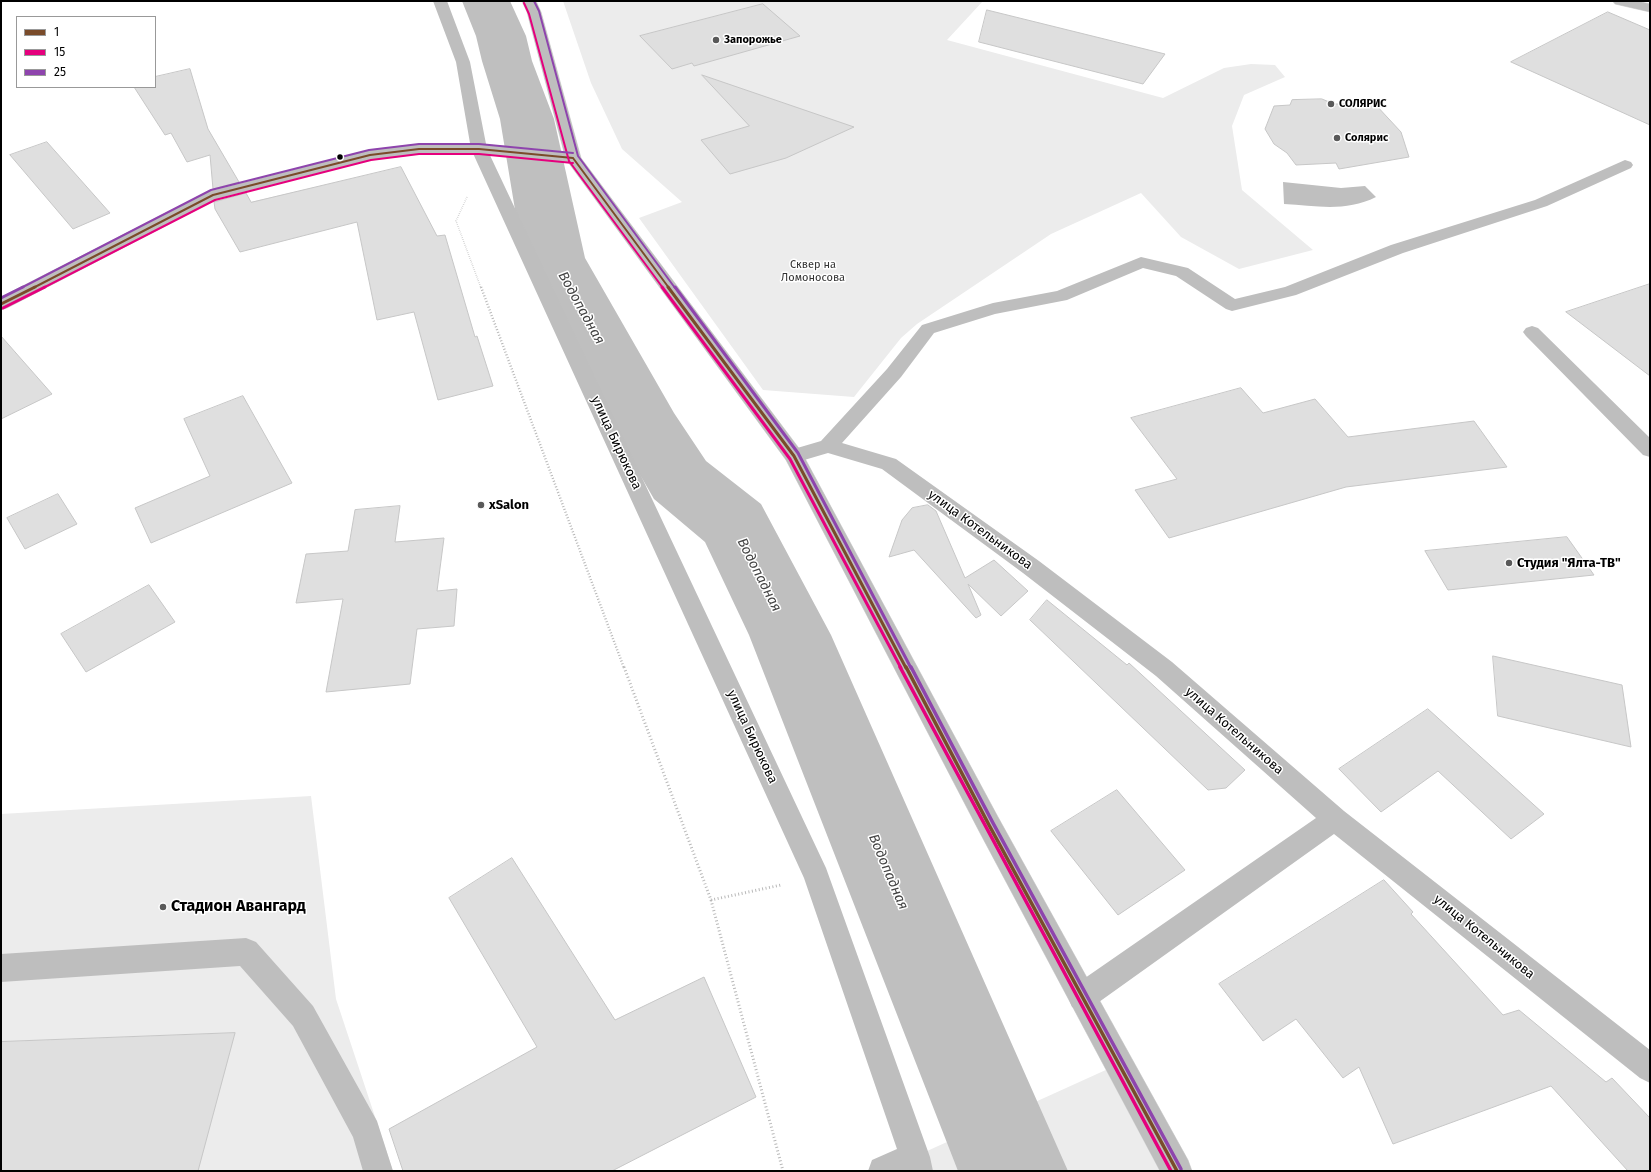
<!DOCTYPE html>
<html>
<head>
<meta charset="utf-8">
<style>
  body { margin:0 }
  #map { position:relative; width:1651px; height:1172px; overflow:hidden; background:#fff; font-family:"Fira Sans",sans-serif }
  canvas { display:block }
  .frame { position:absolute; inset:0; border:2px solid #000; pointer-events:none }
  .legend { position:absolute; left:16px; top:16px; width:140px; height:72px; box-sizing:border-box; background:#fff; border:1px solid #999; margin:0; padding:5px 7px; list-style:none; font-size:12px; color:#000 }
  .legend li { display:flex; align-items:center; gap:8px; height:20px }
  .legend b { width:20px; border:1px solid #999 }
</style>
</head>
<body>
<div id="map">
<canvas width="1651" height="1172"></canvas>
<div class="frame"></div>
<ul class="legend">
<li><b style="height:5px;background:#7a4b2a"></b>1</li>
<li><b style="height:5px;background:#e5007d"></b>15</li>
<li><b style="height:5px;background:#8e44ad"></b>25</li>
</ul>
</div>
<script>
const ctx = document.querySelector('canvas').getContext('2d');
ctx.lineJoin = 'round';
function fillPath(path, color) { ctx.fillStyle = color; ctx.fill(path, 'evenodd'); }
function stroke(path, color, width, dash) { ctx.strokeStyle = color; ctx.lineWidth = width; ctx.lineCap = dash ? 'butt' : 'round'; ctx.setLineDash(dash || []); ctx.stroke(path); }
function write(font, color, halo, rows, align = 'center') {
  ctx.font = font + ' "Fira Sans",sans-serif'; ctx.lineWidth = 3; ctx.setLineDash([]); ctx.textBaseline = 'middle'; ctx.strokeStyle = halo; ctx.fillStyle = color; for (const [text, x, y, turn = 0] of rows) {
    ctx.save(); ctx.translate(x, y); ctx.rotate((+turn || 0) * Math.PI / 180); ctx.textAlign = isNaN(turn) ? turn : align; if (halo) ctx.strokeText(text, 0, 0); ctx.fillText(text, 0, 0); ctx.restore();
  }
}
fillPath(new Path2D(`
  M 563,1 L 983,1 L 947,40 L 1163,98 L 1224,68 L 1251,64 L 1275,65 L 1285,77 L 1244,95 L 1232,126 L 1242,190 L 1313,250 L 1239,269 L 1181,237 L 1141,193 L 1051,234 L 917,324 L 901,338 L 854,397 L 763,390 L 639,218 L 682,202 L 622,149 L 591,83 Z
  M 311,796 L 336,999 L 393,1171 L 1,1171 L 1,814 Z
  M 1119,1064 L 1177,1171 L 883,1171 Z`), '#ececec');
fillPath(new Path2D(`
  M 1283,182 L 1341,188 L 1365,186 L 1376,197 C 1346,212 1317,206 1284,204 Z`), '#bfbfbf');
fillPath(new Path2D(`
  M 462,1 L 510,1 L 526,36 L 532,61 L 554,119 L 585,258 L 674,413 L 706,461 L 761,504 L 831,635 L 1068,1171 L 958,1171 L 749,635 L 705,542 L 654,499 L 613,428 L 523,258 L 500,119 L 482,61 L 476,36 Z`), '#bfbfbf');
const building = new Path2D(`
  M 763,4 L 800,36 L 694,66 L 692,63 L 672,69 L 640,36 Z
  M 987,10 L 1165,54 L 1143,84 L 979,42 Z
  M 1608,12 L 1650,30 L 1650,125 L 1511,62 Z
  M 190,69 L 208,129 L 239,182 L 213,189 L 210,155 L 187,162 L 171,133 L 165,135 L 134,87 L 155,87 L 155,77 Z
  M 702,75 L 854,127 L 786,158 L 730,174 L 701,140 L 749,126 Z
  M 1322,99 L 1334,104 L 1375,104 L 1401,132 L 1409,157 L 1339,169 L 1336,163 L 1296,165 L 1287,153 L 1274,144 L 1265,129 L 1274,106 L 1290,105 L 1292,100 Z
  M 47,142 L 110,213 L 73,229 L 10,155 Z
  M 401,167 L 437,236 L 445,235 L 475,337 L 477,336 L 493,386 L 438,400 L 414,312 L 377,320 L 357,222 L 240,252 L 215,209 L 214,202 L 246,193 L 251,202 Z
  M 1650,284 L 1650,376 L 1566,312 Z
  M 1,336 L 52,394 L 1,419 Z
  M 1241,388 L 1263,413 L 1315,399 L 1348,437 L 1474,421 L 1507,467 L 1346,487 L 1169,538 L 1135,490 L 1177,479 L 1131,418 Z
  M 243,396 L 292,483 L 151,543 L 135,508 L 210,476 L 184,419 Z
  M 58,494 L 77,524 L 25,549 L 7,518 Z
  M 928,505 L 936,511 L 965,578 L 994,560 L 1028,591 L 1001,616 L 968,584 L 981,615 L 976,618 L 914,550 L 889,557 L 902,520 L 912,508 Z
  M 400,506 L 395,542 L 444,538 L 437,591 L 457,589 L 454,626 L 417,629 L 410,684 L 326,692 L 343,599 L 296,603 L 306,554 L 348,551 L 355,510 Z
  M 1567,537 L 1594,575 L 1448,590 L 1425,551 Z
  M 149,585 L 175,622 L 86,672 L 61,634 Z
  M 1047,600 L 1127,665 L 1129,663 L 1245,770 L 1226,788 L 1208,790 L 1030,620 Z
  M 1493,656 L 1622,685 L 1631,747 L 1498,716 Z
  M 1428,709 L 1544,814 L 1511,839 L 1438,771 L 1381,812 L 1339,769 Z
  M 1117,790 L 1185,870 L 1118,915 L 1051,831 Z
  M 512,858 L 615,1020 L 704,977 L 756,1097 L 612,1171 L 403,1171 L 389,1129 L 537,1047 L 449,898 Z
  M 1384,880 L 1413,912 L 1411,914 L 1503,1015 L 1519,1010 L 1606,1082 L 1612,1078 L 1650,1118 L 1650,1171 L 1628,1171 L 1551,1086 L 1393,1144 L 1359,1067 L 1343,1078 L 1296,1019 L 1263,1041 L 1219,984 Z
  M 235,1033 L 198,1171 L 1,1171 L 1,1042 Z`);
fillPath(building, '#dfdfdf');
stroke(building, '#c7c7c7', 1);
const major = new Path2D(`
  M 522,1 L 536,1 L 541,12 L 581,158 L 801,451 L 998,817 L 1188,1160 L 1192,1171 L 1160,1171 L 980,833 L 786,460 L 568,162 L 479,154 L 419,154 L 370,160 L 219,198 L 7,308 L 1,310 L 1,297 L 207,192 L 370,150 L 419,144 L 479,144 L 564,152 L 527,12 Z
  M 1613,1 L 1637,1 L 1650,4 L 1650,12 L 1615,4 Z`);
stroke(major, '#dbdbdb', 1);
stroke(new Path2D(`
  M 467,197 L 456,221 L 481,288`), '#b9b9b9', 1.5, [0.5, 1.5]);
stroke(new Path2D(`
  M 481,287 L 624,668`), '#b9b9b9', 2.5, [1, 2]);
stroke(new Path2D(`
  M 624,667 L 711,900 L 781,885
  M 711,900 L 783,1171`), '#b9b9b9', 3, [1, 2.5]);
fillPath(new Path2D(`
  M 433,1 L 447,1 L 470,62 L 487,149 L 826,868 L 930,1157 L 933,1171 L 868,1171 L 872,1160 L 897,1149 L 804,878 L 471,149 L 456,62 Z
  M 1625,160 L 1631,162 L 1633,165 L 1631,168 L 1547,206 L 1403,253 L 1296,295 L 1232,311 L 1226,309 L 1176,276 L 1143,268 L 1067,300 L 995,314 L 934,333 L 901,377 L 842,443 L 896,459 L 1039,561 L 1172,662 L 1344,811 L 1650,1050 L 1650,1083 L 1640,1078 L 1334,834 L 1092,1007 L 1082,1011 L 1072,1007 L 1068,997 L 1072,987 L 1316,818 L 1156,676 L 1023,573 L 882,469 L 828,453 L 794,463 L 787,461 L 784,456 L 787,451 L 821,441 L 887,369 L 922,325 L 993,303 L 1057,291 L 1141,257 L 1188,268 L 1235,299 L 1285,287 L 1391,245 L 1535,200 Z
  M 1532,326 L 1538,328 L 1650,438 L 1650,457 L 1643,455 L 1526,336 L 1523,332 L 1526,328 Z
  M 246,938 L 256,942 L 313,1006 L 377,1121 L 393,1171 L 363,1171 L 353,1137 L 293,1026 L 240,966 L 1,982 L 1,954 Z`), '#bebebe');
fillPath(major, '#bebebe');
stroke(new Path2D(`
  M 573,158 L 669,288
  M 33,288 L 213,195 L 370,155 L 419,149 L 479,149 L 573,158`), '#7a4b2a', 2);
stroke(new Path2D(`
  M 668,287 L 794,456 L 906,668
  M 1,304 L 35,287`), '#7a4b2a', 3);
stroke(new Path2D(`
  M 906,667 L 989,825 L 1177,1171`), '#7a4b2a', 3.5);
stroke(new Path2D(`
  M 524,3 L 529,14 L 569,161 L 663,288
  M 43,288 L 215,200 L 371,160 L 419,154 L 479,154 L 573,163`), '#e5007d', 2);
stroke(new Path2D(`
  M 662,287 L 790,459 L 901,668
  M 3,308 L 45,287`), '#e5007d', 3);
stroke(new Path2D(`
  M 900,667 L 1171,1171`), '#e5007d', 3.5);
stroke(new Path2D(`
  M 534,1 L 539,11 L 578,156 L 675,288
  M 21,288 L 211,190 L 369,150 L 419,144 L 479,144 L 573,153`), '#8e44ad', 2);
stroke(new Path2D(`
  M 675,287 L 798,453 L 911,668
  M 1,298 L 23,287`), '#8e44ad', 3);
stroke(new Path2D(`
  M 911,667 L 993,823 L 1181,1169`), '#8e44ad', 3.5);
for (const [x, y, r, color] of [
  [716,40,4,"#595959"],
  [1331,104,4,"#595959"],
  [1337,138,4,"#595959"],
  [340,157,3.5,"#000"],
  [481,505,4,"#595959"],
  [1509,563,4,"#595959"],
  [163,907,4,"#595959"]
]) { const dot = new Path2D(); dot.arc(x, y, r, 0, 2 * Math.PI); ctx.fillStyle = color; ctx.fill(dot); stroke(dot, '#fff', 1.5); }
write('bold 11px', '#000', '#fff', [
  ["Запорожье",724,40],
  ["СОЛЯРИС",1339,104],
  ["Солярис",1345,138]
], 'left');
write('11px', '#333', '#fff', [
  ["Сквер на",813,265],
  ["Ломоносова",813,278]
]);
write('13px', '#000', '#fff', [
  ["улица Бирюкова",616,443,65],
  ["улица Котельникова",980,530,36],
  ["улица Котельникова",1234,731,41],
  ["улица Бирюкова",752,737,65],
  ["улица Котельникова",1484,937,39]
]);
write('bold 13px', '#000', '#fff', [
  ["xSalon",489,505],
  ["Студия \"Ялта-ТВ\"",1517,563]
], 'left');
write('italic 14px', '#444', '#fff', [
  ["Водопадная",581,308,61],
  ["Водопадная",759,575,63],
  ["Водопадная",888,872,67]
]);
write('bold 16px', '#000', '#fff', [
  ["Стадион Авангард",171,907]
], 'left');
</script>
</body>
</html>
